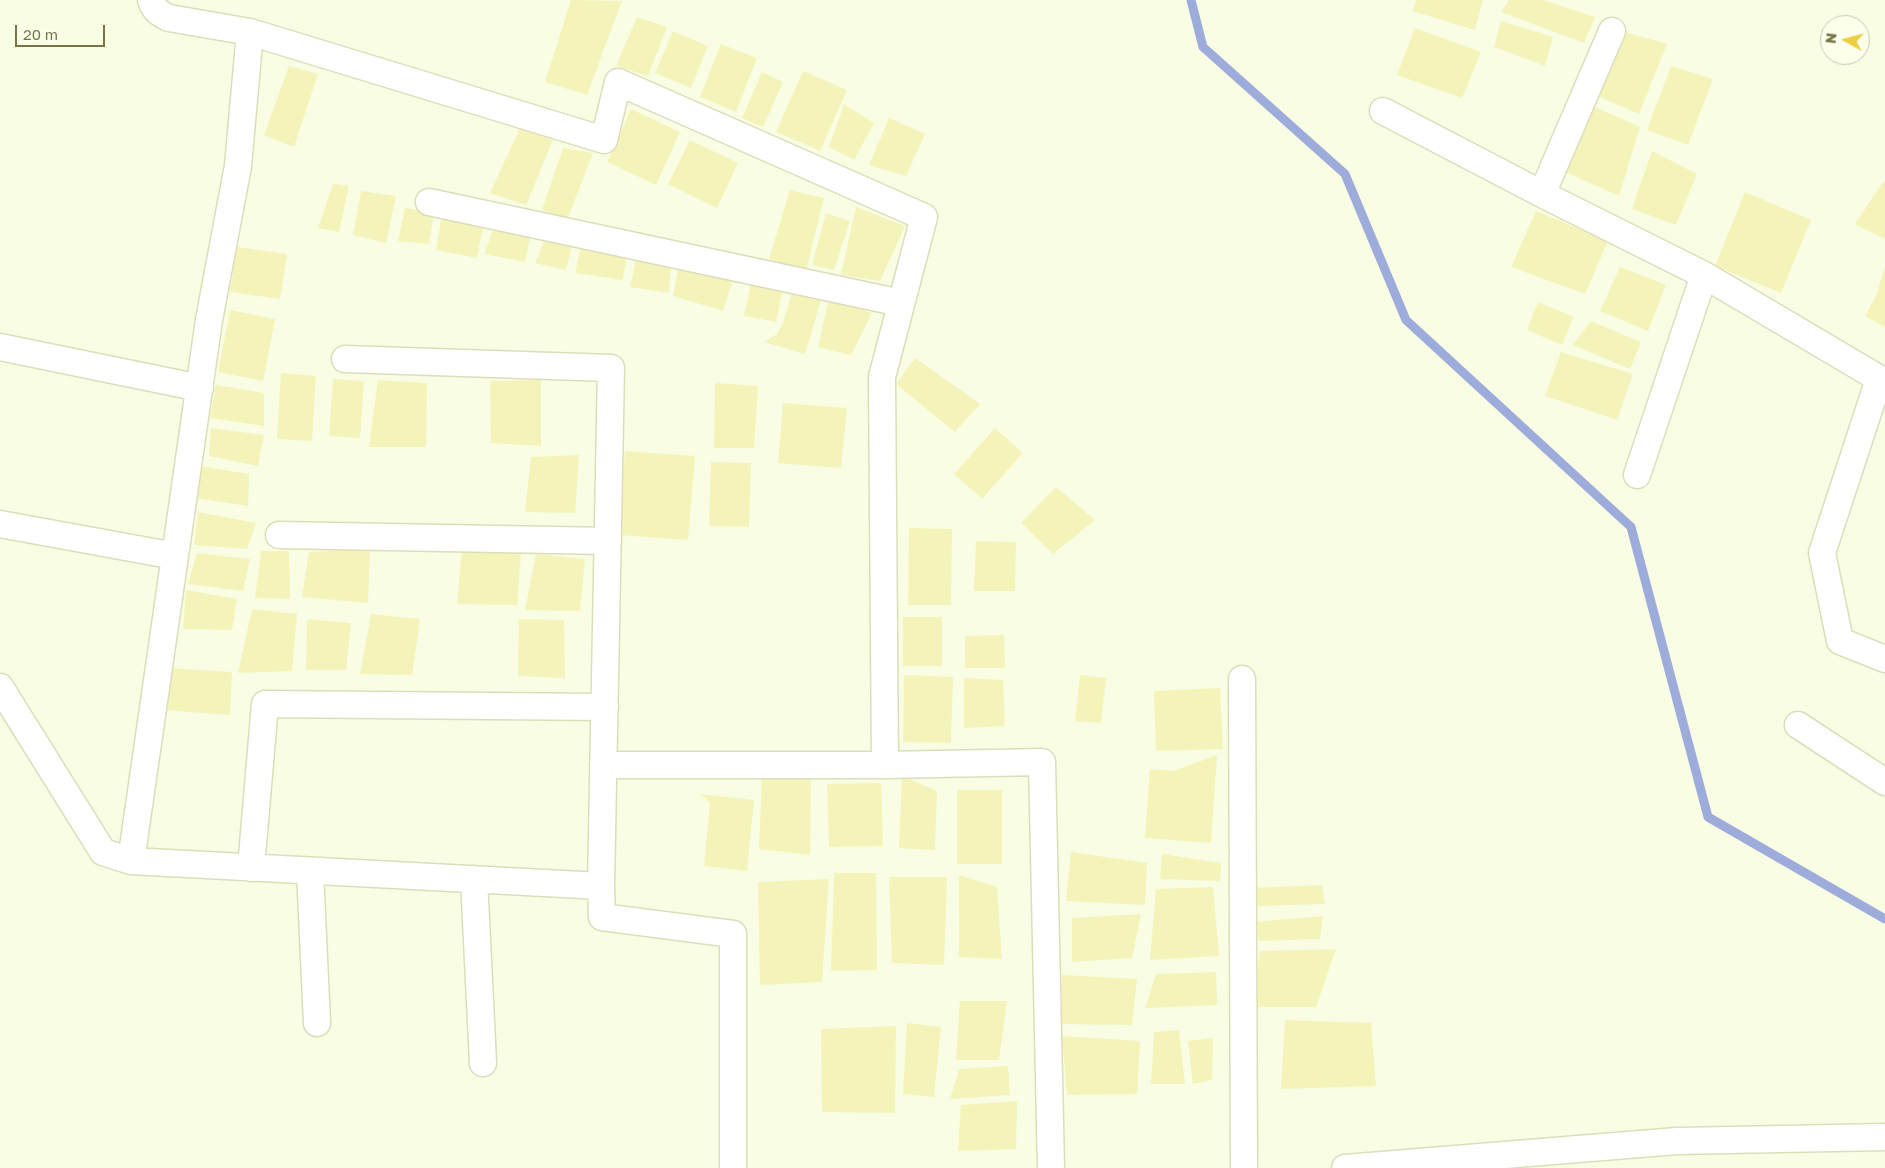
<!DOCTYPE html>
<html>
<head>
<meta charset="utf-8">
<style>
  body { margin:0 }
  #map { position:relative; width:1885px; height:1168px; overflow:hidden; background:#f8fde4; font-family:"Golos Text",sans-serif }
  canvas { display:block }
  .north { position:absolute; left:1820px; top:15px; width:50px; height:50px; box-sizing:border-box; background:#fbffeb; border:1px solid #c6c8aa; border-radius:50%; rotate:277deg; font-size:14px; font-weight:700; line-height:20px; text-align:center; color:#777548 }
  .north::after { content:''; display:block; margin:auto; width:18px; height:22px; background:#eecf42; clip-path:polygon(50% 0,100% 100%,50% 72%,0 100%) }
  .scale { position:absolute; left:15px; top:25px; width:90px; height:22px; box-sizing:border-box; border:2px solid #777548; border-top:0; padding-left:6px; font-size:15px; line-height:18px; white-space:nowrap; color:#777548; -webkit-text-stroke:4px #fbffeb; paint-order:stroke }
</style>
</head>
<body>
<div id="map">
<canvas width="1885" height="1168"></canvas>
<div class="north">N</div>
<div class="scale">20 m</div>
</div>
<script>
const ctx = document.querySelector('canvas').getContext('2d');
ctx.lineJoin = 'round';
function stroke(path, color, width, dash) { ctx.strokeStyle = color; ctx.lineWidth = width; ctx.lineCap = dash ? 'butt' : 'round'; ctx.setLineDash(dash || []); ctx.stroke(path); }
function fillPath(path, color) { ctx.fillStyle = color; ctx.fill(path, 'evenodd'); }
stroke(new Path2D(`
  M 1191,0 L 1203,47 L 1345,174 L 1406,320 L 1631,527 L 1708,817 L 1885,919`), '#9dacdb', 9);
fillPath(new Path2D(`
  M 571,0 L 622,1 L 587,95 L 545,82 Z
  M 1417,0 L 1483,0 L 1475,30 L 1412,11 Z
  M 1509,0 L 1543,0 L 1595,17 L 1584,43 L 1501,12 Z
  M 637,17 L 667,27 L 648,76 L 616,66 Z
  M 1501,21 L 1553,37 L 1545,66 L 1494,47 Z
  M 1415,28 L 1481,52 L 1462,98 L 1397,75 Z
  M 673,31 L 708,46 L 691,88 L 655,73 Z
  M 1622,31 L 1667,44 L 1639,114 L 1597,96 Z
  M 721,44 L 757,58 L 736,112 L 700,97 Z
  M 289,66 L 318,74 L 294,147 L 264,135 Z
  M 1671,66 L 1713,79 L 1688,145 L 1647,130 Z
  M 803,71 L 847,90 L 820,151 L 776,132 Z
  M 762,72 L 783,82 L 763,127 L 742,118 Z
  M 1586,103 L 1640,127 L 1619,196 L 1561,170 Z
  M 844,104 L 874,123 L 854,160 L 829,147 Z
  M 631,109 L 680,132 L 656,185 L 607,162 Z
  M 889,118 L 925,134 L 906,176 L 869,165 Z
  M 520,128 L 553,140 L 526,205 L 490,193 Z
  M 690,140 L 738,163 L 717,208 L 668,184 Z
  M 563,148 L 593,153 L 567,220 L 542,210 Z
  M 1652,151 L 1697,174 L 1676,225 L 1632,209 Z
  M 1883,182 L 1885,183 L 1885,239 L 1855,224 Z
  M 333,184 L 349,186 L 339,232 L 318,228 Z
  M 790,190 L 824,198 L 806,271 L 769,259 Z
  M 361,191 L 396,196 L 386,243 L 353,235 Z
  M 1745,192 L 1811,220 L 1781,293 L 1715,266 Z
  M 856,207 L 905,226 L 880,281 L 841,275 Z
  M 405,208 L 434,212 L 429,244 L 398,241 Z
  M 1536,211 L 1608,241 L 1585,294 L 1511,267 Z
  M 826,213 L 850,221 L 834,270 L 812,265 Z
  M 442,214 L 484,221 L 477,258 L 436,250 Z
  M 494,228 L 531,233 L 525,262 L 484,254 Z
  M 547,234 L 573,240 L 566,270 L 535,263 Z
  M 582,242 L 627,253 L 623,280 L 575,273 Z
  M 237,247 L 287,254 L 280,299 L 230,292 Z
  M 637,255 L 671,263 L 669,293 L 630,287 Z
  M 680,259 L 735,273 L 723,311 L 673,296 Z
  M 1620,267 L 1666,285 L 1648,331 L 1600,311 Z
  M 1885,267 L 1885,327 L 1865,316 L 1875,298 Z
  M 752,278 L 784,284 L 776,322 L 744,316 Z
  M 792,292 L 821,300 L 805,354 L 764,342 L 777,334 L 783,323 Z
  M 829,299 L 872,313 L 851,355 L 818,347 Z
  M 1538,302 L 1574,317 L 1562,345 L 1527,330 Z
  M 230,310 L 275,319 L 263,381 L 218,372 Z
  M 1591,321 L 1641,342 L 1630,369 L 1573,345 Z
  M 1561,352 L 1633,374 L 1617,420 L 1545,396 Z
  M 915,358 L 980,404 L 955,432 L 896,384 Z
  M 281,373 L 316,376 L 312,441 L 277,439 Z
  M 333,379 L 364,381 L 360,438 L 329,436 Z
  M 378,380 L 427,383 L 426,447 L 369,447 Z
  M 541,380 L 541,446 L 491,443 L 490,381 Z
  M 715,383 L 758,386 L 754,448 L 714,448 Z
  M 216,385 L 264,393 L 264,426 L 210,418 Z
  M 783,403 L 847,408 L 841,468 L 778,463 Z
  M 211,428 L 264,435 L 258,466 L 209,456 Z
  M 995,428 L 1023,453 L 982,499 L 954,474 Z
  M 625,451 L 695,456 L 688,540 L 618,535 Z
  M 579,455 L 575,513 L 525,512 L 531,457 Z
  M 711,462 L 751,463 L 749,527 L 709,526 Z
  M 200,466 L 249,474 L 248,506 L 195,498 Z
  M 1056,487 L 1095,520 L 1053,554 L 1021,523 Z
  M 198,512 L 256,523 L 247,549 L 194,545 Z
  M 909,528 L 952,529 L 951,605 L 908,605 Z
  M 976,541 L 1016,542 L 1015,591 L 974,591 Z
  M 370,549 L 368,603 L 302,597 L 309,552 Z
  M 462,549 L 521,554 L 517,605 L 457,604 Z
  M 261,551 L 289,551 L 290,599 L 255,598 Z
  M 197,553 L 250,559 L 243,591 L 188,584 Z
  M 536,554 L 585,559 L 580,611 L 525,610 Z
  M 186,590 L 237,599 L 232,630 L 183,629 Z
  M 252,609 L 297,614 L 292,671 L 238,673 Z
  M 371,614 L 420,619 L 412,675 L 360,674 Z
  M 903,617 L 942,617 L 942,666 L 903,666 Z
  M 307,619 L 351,623 L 346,670 L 306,670 Z
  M 519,619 L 564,620 L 565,678 L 518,676 Z
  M 1004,635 L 1005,668 L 965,668 L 965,636 Z
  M 168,668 L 232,672 L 230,715 L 164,710 Z
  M 904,675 L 953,677 L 951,743 L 903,742 Z
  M 1080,675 L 1106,678 L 1101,723 L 1075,721 Z
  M 964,678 L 1003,680 L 1005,726 L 964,728 Z
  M 1220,688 L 1223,749 L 1156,751 L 1154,691 Z
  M 1217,755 L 1211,843 L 1145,838 L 1150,769 L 1173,771 Z
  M 762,774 L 811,776 L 810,855 L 759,849 Z
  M 902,776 L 937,791 L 935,850 L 899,848 Z
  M 881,783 L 883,846 L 829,847 L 827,784 Z
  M 957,790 L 1002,790 L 1002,864 L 957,864 Z
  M 701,794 L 754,800 L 747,871 L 704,866 L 710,803 Z
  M 1071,852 L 1147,863 L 1145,905 L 1066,901 Z
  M 1162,854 L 1221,863 L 1220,881 L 1160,879 Z
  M 834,873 L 876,873 L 877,970 L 831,971 Z
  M 959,875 L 997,887 L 1002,959 L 959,957 Z
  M 889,877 L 947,877 L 944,965 L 892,963 Z
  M 829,879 L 822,982 L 760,985 L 758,882 Z
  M 1322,885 L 1325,904 L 1255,906 L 1251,888 Z
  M 1213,887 L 1219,956 L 1150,960 L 1156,889 Z
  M 1141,914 L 1132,958 L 1072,962 L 1072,918 Z
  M 1323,916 L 1320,939 L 1259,941 L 1255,922 Z
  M 1336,949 L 1316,1007 L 1253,1007 L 1260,951 Z
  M 1216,972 L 1217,1005 L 1145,1008 L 1156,974 Z
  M 1062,975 L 1137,979 L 1132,1025 L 1062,1024 Z
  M 960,1001 L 1007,1001 L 999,1060 L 956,1060 Z
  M 1285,1020 L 1371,1023 L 1376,1086 L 1281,1089 Z
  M 907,1023 L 941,1027 L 934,1097 L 903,1094 Z
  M 896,1026 L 895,1113 L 822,1112 L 821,1029 Z
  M 1179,1030 L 1185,1084 L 1151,1084 L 1154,1032 Z
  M 1062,1036 L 1140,1041 L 1137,1094 L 1067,1095 Z
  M 1213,1038 L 1212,1080 L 1193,1084 L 1188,1041 Z
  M 1008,1066 L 1010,1095 L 950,1099 L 959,1069 Z
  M 1017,1101 L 1016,1149 L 958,1151 L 961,1105 Z`), '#f4f4ba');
const street = new Path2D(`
  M 151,0 C 154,10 160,14 169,18 L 250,32
  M 1383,111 L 1542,194 L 1704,275 L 1885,382
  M 1542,194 L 1612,31
  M 429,202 L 901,303
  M 0,347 L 200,388
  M 345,359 L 611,368 L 601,886 L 602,917 L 733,934 L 733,1168
  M 1879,379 L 1822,553 L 1840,641 L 1885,659
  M 1637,475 L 1704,275
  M 0,524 L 175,556
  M 279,535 L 608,541
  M 1242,679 L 1244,1168
  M 0,687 L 103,852 L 131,861
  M 1798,725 L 1885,782
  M 603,765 L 885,765 L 1042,762 L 1051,1168
  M 251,868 L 265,704 L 605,707
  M 310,871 L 317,1023
  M 474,879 L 483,1063
  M 601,886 L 131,861 L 209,320 L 238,166 L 250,32 L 604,140 L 618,82 L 924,217 L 882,377 L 885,765
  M 1345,1168 L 1677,1141 L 1885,1137`);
stroke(street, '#dcdeba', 29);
stroke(street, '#fff', 26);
</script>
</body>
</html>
